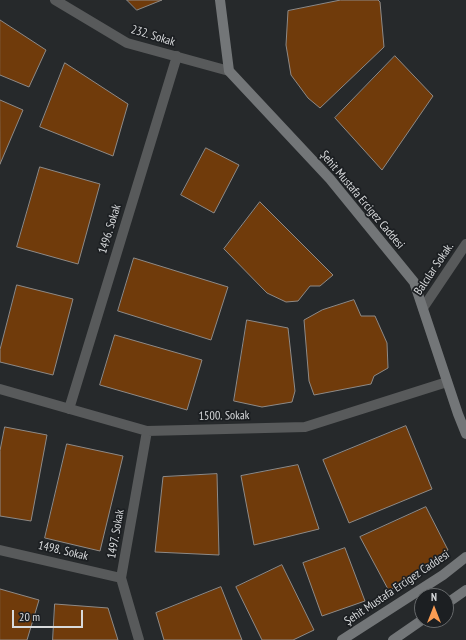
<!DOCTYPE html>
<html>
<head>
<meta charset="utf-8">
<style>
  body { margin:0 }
  #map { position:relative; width:466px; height:640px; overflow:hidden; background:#26292b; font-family:"PT Sans Narrow",sans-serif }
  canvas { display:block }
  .north { position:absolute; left:414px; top:588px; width:40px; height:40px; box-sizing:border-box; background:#1c1f22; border:1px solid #676a6c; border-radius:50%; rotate:0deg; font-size:11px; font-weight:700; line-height:16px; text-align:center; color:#d8dadc }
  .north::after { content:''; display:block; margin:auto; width:14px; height:18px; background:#fc9d53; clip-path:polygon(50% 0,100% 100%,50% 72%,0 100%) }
  .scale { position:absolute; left:12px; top:610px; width:71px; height:18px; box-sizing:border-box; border:2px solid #d8dadc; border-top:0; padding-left:5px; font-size:12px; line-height:14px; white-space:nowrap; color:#d8dadc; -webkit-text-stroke:3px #1c1f22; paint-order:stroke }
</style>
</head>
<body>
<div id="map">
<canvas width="466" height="640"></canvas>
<div class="north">N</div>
<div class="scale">20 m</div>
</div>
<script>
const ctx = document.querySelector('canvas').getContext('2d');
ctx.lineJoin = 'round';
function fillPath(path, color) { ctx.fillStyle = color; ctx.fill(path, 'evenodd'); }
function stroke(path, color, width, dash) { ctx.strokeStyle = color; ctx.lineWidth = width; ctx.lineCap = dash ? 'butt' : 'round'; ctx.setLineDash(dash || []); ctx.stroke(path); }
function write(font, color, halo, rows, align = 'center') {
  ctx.font = font + ' "PT Sans Narrow",sans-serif'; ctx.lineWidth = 3.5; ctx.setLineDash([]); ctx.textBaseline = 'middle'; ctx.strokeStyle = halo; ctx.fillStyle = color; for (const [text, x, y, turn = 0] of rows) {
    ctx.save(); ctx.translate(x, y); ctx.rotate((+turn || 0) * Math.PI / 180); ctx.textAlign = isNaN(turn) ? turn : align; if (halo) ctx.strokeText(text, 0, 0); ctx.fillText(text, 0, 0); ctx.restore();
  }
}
const building = new Path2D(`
  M 127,0 L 162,0 L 137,10 Z
  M 341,0 L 378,0 L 380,2 L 384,47 L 320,108 L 308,98 L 291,75 L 286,45 L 288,11 Z
  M 0,20 L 46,50 L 29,87 L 0,75 Z
  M 395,56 L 433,96 L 382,170 L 335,118 Z
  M 65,63 L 128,104 L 113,156 L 40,127 Z
  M 0,100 L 23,110 L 0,164 Z
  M 206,148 L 239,165 L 214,213 L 181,195 Z
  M 40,167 L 100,184 L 78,264 L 17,247 Z
  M 260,202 L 333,275 L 320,286 L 310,286 L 298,301 L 286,302 L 267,293 L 224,249 Z
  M 134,258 L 228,287 L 211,340 L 118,311 Z
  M 17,285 L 73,299 L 53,375 L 0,362 L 0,350 Z
  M 354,300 L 361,316 L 375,316 L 387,343 L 388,368 L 374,376 L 371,384 L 314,395 L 309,381 L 304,320 L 322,310 Z
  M 247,320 L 288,328 L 295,391 L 292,402 L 262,407 L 234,401 Z
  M 115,335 L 202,360 L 187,410 L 100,385 Z
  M 406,426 L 432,489 L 349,523 L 323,460 Z
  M 5,427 L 47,435 L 31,521 L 0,516 L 0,451 Z
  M 67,444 L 123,456 L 100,551 L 45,538 Z
  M 298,465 L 319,529 L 254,545 L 241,476 Z
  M 217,474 L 219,555 L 155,552 L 163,477 Z
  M 426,507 L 448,550 L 389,591 L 360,537 Z
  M 345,548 L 365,601 L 322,616 L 303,563 Z
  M 282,565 L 314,630 L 293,640 L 262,640 L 236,587 Z
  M 221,587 L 242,640 L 164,640 L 156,613 Z
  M 0,589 L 39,600 L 27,640 L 0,640 Z
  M 55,604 L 108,608 L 118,640 L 53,640 Z`);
fillPath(building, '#703b0b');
stroke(building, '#8e8a87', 1);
stroke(new Path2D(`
  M 55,0 L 127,43 L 229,71
  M 423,308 L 466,244
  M 0,389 L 147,431 L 305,427 L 447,382
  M 69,409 L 177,56
  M 0,550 L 121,578
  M 139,640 L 121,578 L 147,431`), '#585a5b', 10);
stroke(new Path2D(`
  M 220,0 L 229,71 L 330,179 L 414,282 L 458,414 L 466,434
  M 446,604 L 466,590
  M 342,640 L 443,575 L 466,557
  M 393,640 L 422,620`), '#737678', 10);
write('12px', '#d8dadc', '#1c1f22', [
  ["232. Sokak",153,36,17],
  ["Şehit Mustafa Ercigez Caddesi",362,200,50],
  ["1496. Sokak",110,229,-73],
  ["Balcılar Sokak.",434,269,-56],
  ["1500. Sokak",224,416,-1],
  ["1497. Sokak",116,534,-80],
  ["1498. Sokak",63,551,13],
  ["Şehit Mustafa Ercigez Caddesi",397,588,-34]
]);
</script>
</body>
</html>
